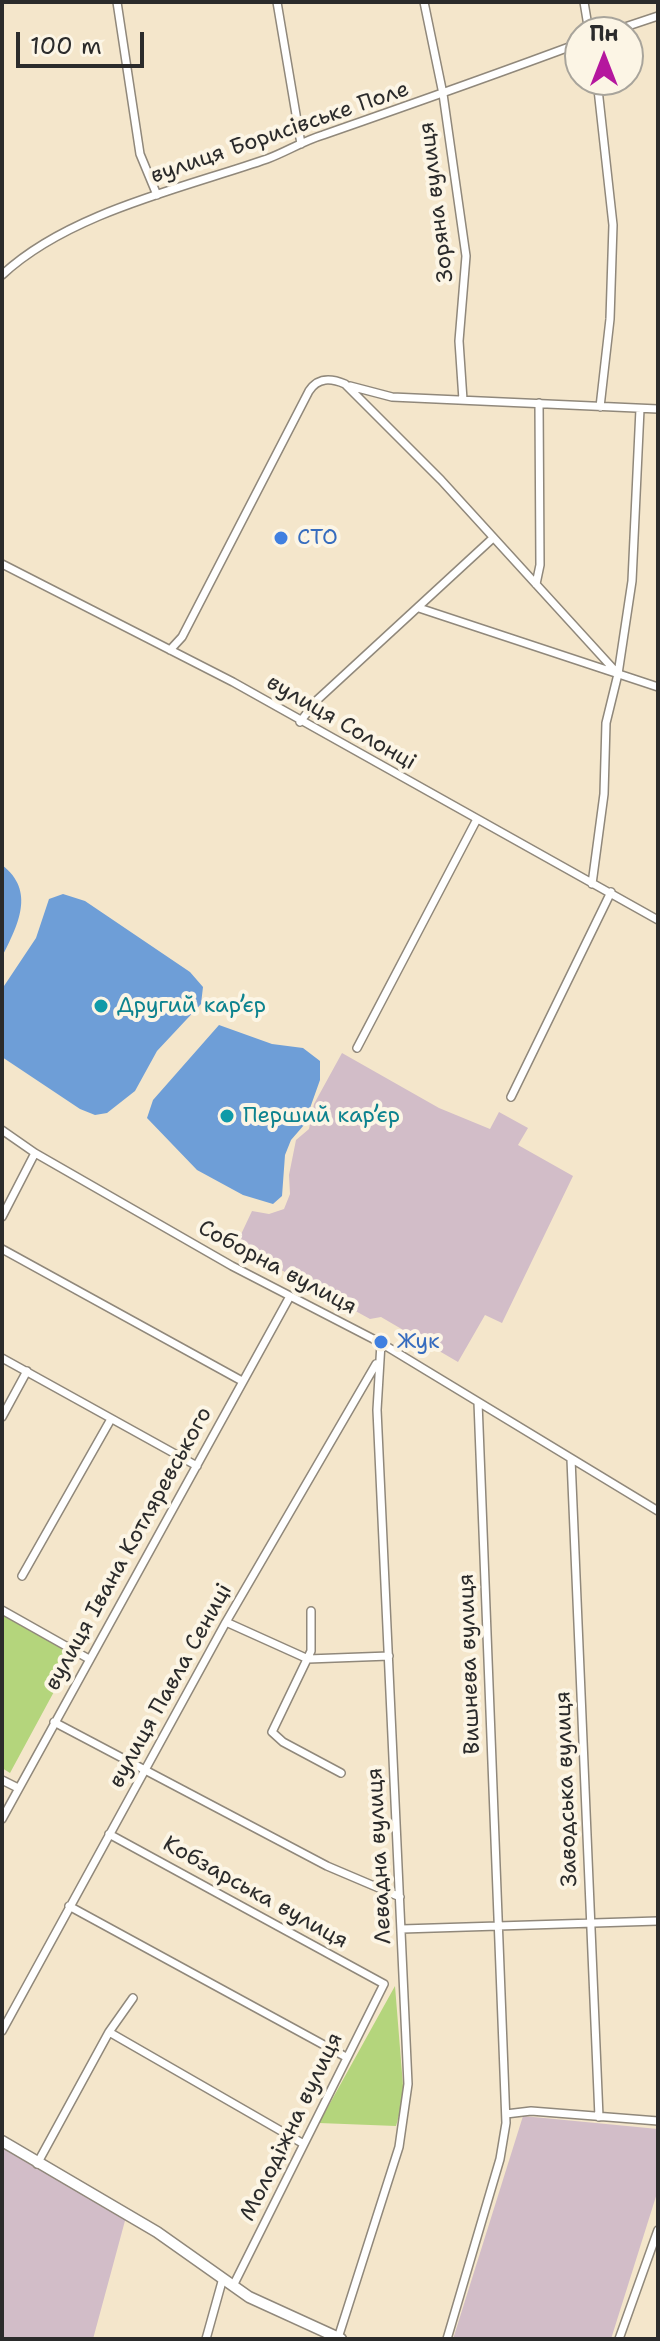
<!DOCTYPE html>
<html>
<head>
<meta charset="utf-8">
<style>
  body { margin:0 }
  #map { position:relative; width:660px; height:2341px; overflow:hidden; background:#f4e6cb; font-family:"Shantell Sans",sans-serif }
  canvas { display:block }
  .frame { position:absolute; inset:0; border:4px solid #2b2b2b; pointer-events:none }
  .north { position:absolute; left:564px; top:16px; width:80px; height:80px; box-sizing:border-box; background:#fcf5e5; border:2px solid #a8a49b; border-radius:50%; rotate:0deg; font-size:22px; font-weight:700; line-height:32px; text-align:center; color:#2b2b2b }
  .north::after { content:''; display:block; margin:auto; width:28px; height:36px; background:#b5179e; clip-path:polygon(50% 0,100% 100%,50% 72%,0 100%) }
  .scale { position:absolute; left:16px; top:32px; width:128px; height:36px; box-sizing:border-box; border:4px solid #2b2b2b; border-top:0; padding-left:10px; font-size:24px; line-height:28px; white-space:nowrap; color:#2b2b2b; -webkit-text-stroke:6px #fcf5e5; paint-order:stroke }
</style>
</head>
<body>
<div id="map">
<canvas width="660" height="2341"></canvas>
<div class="frame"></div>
<div class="north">Пн</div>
<div class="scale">100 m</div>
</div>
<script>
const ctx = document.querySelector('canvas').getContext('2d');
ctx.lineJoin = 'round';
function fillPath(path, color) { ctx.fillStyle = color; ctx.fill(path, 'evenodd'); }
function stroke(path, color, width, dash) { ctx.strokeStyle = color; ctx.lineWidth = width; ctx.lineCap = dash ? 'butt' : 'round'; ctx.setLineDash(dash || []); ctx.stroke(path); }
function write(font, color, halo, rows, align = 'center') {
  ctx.font = font + ' "Shantell Sans",sans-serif'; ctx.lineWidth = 8; ctx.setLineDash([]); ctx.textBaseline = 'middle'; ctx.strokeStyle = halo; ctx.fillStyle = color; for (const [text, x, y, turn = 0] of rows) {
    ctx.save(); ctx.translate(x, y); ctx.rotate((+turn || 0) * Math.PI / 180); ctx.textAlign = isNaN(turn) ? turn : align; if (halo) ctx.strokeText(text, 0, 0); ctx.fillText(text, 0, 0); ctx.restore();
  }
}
fillPath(new Path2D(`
  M 342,1053 L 439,1108 L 490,1129 L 499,1112 L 528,1128 L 518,1145 L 573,1176 L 502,1323 L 485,1315 L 458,1362 L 381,1317 L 370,1319 L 236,1245 L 252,1211 L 269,1214 L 284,1209 L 290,1194 L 289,1175 L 296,1140 L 309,1129 L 314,1104 Z
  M 523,2116 L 658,2129 L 658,2190 L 611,2339 L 453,2339 Z
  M 4,2147 L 126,2217 L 93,2339 L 2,2339 Z`), '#d2bdc8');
fillPath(new Path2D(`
  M 2,1611 L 76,1651 L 10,1773 L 2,1768 Z
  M 395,1986 L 404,2098 L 396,2126 L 319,2123 Z`), '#b4d57c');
fillPath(new Path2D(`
  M 2,865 C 36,891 18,925 2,957 Z
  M 63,894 L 85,901 L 190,972 L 203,987 L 201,1004 L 157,1051 L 135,1091 L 107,1113 L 95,1115 L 80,1109 L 2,1057 L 2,989 L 36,938 L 49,899 Z
  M 219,1025 L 272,1044 L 303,1048 L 320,1061 L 320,1080 L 304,1125 L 291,1140 L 285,1155 L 282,1196 L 273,1204 L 243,1195 L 197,1170 L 147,1118 L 153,1100 Z`), '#6e9ed7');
const street = new Path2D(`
  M 117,2 L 140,154 L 157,195
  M 277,2 L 301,144
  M 424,2 L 443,94 L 466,256 L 459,341 L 463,400
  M 584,2 L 589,32
  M 610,32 L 658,16
  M 597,80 L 613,225 L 610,319 L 600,407
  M 2,275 C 68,213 183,188 267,159 C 286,152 303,141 323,135 C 409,105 494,75 580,43
  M 350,386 L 392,397 L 658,409
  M 2,564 L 233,682 L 658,920
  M 536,584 L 540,565 L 539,403
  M 419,608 L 658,687
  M 170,650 L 182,637 L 309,391 C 318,377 331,378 345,384 L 441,480 L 618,674
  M 300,722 L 316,701 L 493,538
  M 592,884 L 604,794 L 606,723 L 618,674 L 632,581 L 640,409
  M 357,1048 L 476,821
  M 511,1097 L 611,892
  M 2,1130 L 35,1153 L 232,1266 L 381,1343 L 658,1511
  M 2,1217 L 35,1153
  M 2,1249 L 242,1381
  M 2,1358 L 197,1466
  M 2,1417 L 27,1371
  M 571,1459 L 599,2117
  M 22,1576 L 111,1419
  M 2,1610 L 89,1659
  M 311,1611 L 311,1651 L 272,1732 L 283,1742 L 341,1773
  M 226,1622 L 308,1659 L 389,1656
  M 54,1722 L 327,1866 L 400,1897
  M 2,1780 L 18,1788
  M 2,1819 L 289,1298
  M 109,1834 L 384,1984
  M 69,1906 L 346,2057
  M 402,1929 L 658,1921
  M 2,2031 L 226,1622 L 376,1364
  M 109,2032 L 302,2143
  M 506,2114 L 531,2111 L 658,2121
  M 37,2164 L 109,2032 L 133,1998
  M 233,2286 L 384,1984
  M 338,2338 L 399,2147 L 408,2084 L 377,1410 L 381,1343
  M 206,2339 L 223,2278
  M 447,2339 L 500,2159 L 506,2123 L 478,1402
  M 619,2339 L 658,2230`);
const secondary = new Path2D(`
  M 2,2141 L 157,2232 L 249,2297 L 341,2339`);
stroke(street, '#90887b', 10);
stroke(secondary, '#90887b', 13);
stroke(street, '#fff', 7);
stroke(secondary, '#fff', 10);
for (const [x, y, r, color] of [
  [281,538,8,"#3f7fe0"],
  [101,1006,8,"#0f9aa8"],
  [227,1116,8,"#0f9aa8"],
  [381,1342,8,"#3f7fe0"]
]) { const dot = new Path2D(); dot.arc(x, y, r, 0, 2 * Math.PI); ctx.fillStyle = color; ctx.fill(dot); stroke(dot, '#fcf5e5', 3); }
write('22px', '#2b2b2b', '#fcf5e5', [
  ["вулиця Борисівське Поле",280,133,-19],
  ["Зоряна вулиця",437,202,-97],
  ["вулиця Солонці",341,723,30],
  ["Соборна вулиця",277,1268,28],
  ["вулиця Івана Котляревського",129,1549,-61],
  ["Вишнева вулиця",470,1664,-92],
  ["вулиця Павла Сениці",171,1686,-61],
  ["Заводська вулиця",567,1789,-92],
  ["Левадна вулиця",380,1856,-93],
  ["Кобзарська вулиця",255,1893,29],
  ["Молодіжна вулиця",292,2127,-64]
]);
write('22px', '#366cbe', '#fcf5e5', [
  ["СТО",297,538],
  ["Жук",397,1342]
], 'left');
write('22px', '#0d838f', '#fcf5e5', [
  ["Другий кар’єр",117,1006],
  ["Перший кар’єр",243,1116]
], 'left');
</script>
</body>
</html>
